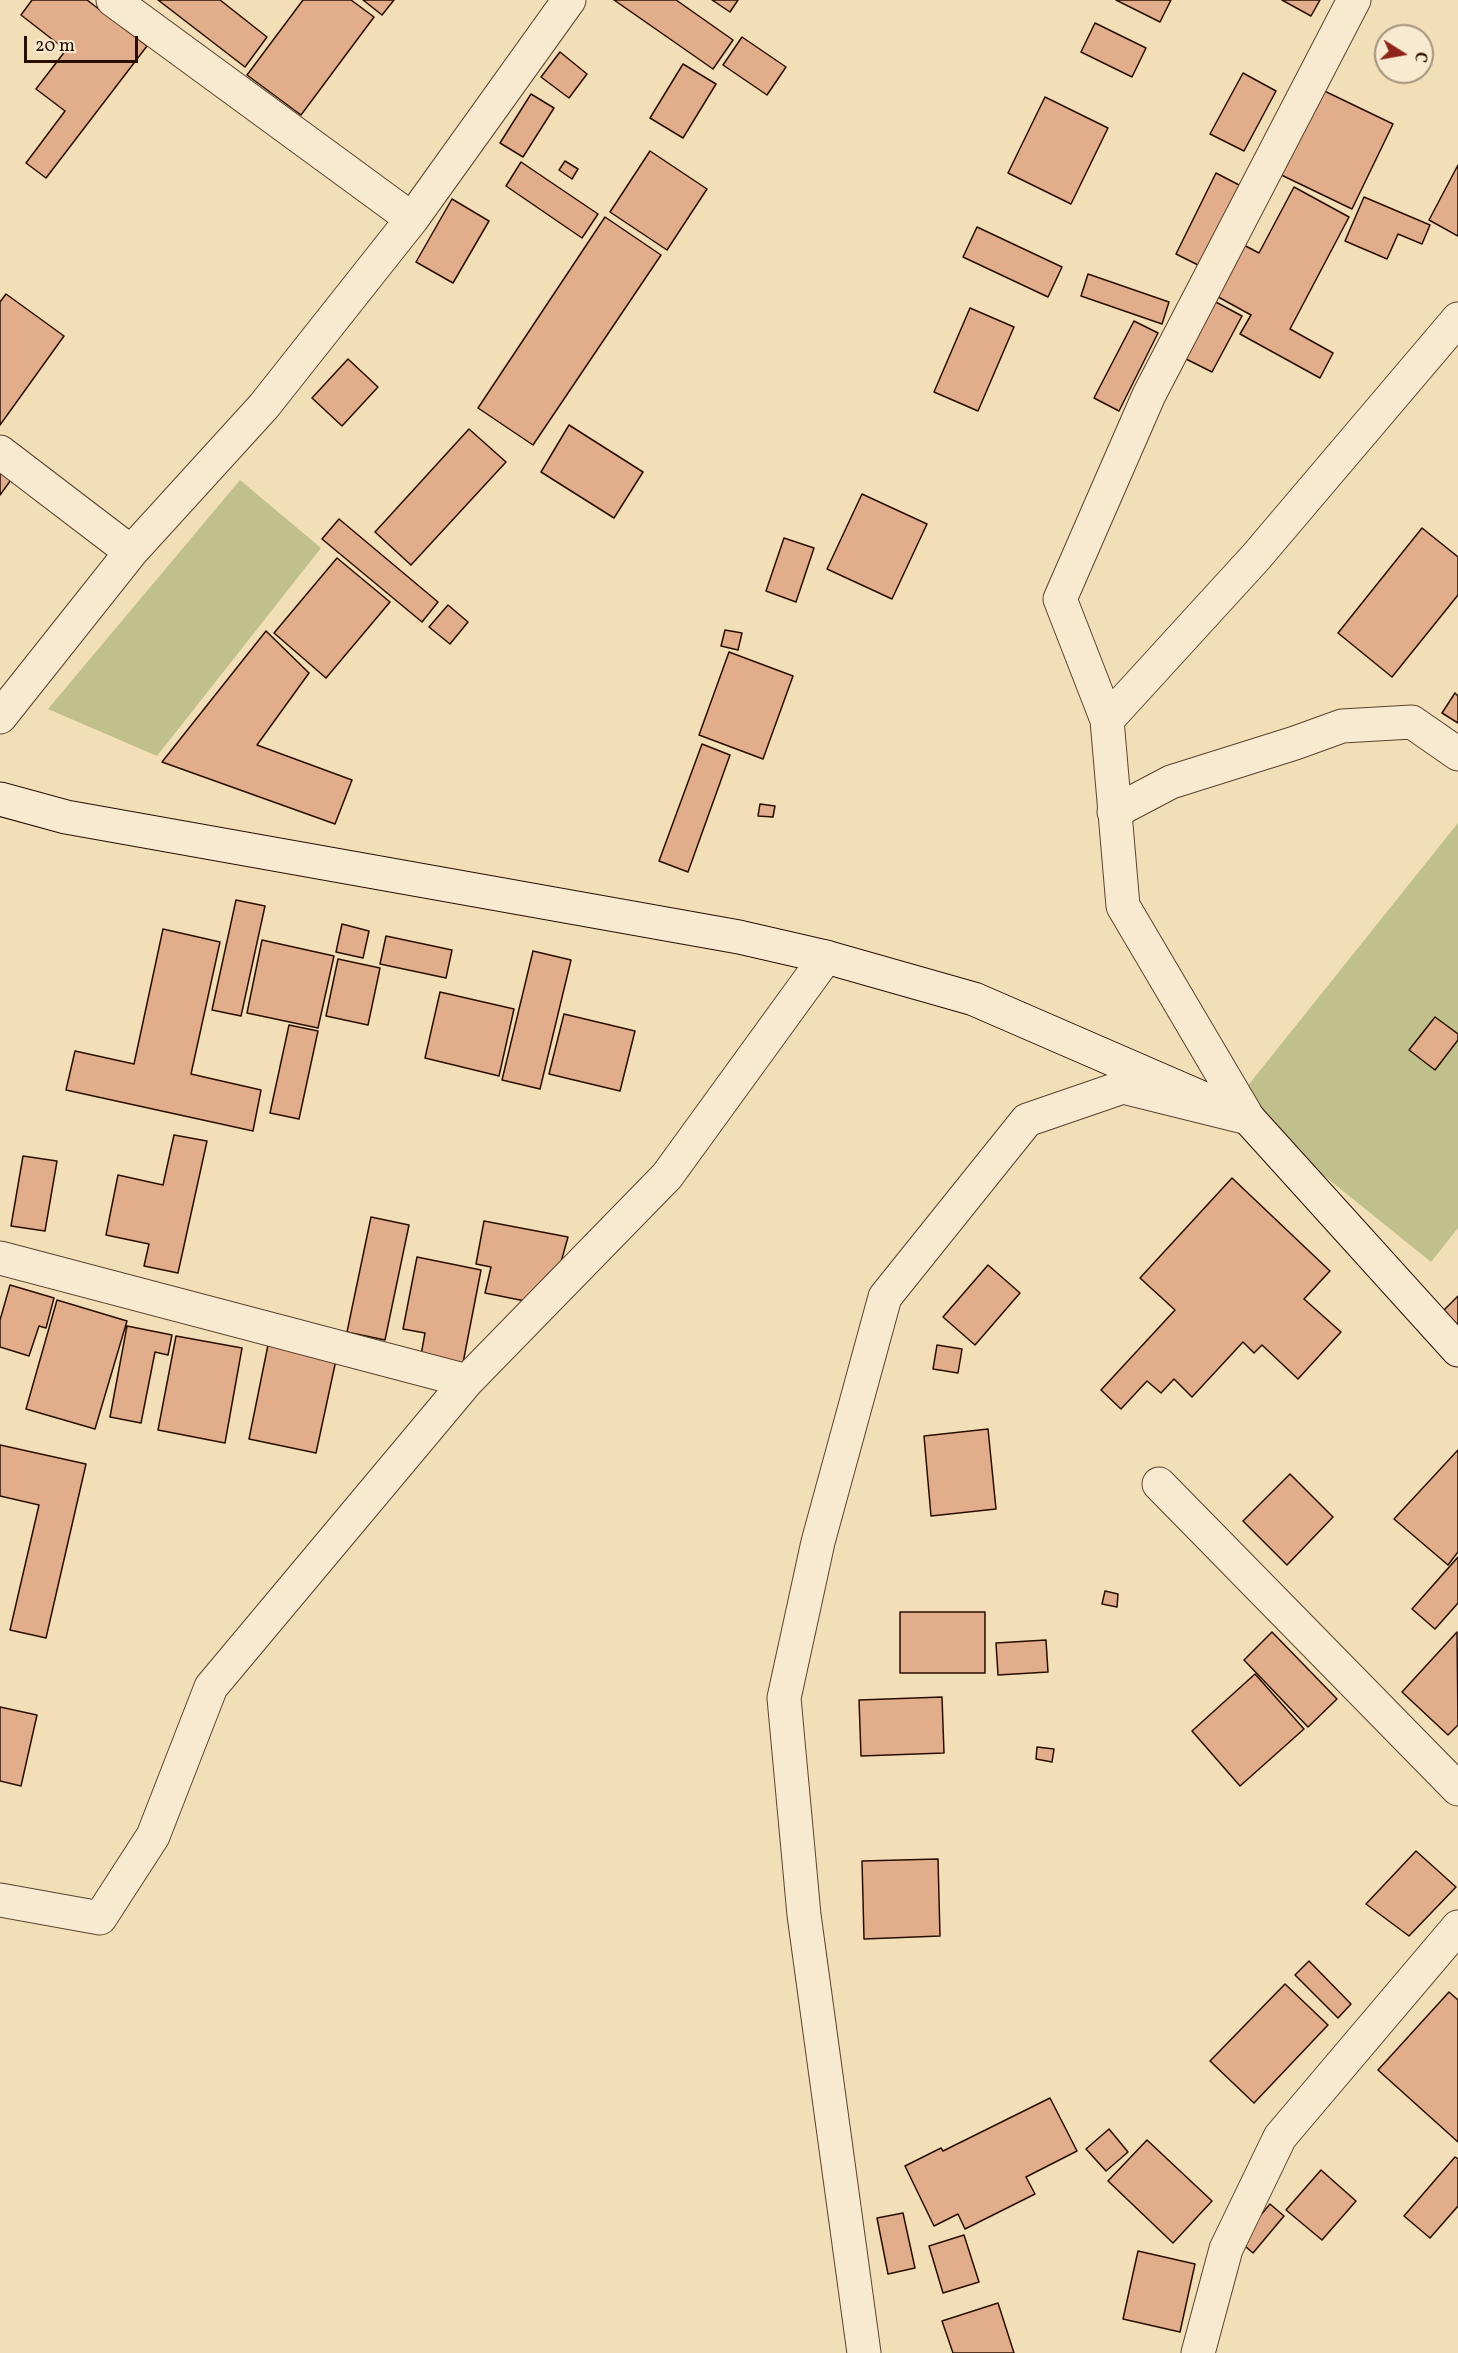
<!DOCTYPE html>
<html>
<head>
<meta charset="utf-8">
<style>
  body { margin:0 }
  #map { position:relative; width:1458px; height:2353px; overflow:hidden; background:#f2dfb8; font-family:Vollkorn,serif }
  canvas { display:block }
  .north { position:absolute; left:1374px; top:24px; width:60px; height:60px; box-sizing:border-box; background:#f7ead1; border:2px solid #a5927d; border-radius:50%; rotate:101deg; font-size:16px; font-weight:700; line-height:24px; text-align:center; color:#290e00 }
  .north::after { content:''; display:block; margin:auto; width:21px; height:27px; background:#8f2418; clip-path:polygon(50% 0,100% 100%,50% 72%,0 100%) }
  .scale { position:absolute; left:24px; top:36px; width:114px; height:27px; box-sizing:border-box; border:3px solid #290e00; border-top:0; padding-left:8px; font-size:18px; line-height:21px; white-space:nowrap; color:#290e00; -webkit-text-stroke:4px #f7ead1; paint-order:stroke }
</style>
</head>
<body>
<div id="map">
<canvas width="1458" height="2353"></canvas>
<div class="north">С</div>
<div class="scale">20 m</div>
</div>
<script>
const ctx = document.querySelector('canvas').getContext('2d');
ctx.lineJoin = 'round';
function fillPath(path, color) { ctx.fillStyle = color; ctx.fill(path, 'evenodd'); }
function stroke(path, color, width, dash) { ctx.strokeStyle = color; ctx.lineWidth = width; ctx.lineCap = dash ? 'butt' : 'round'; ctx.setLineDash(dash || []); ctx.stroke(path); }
fillPath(new Path2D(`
  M 240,480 L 321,548 L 157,756 L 48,709 Z
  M 1458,823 L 1458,1228 L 1431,1262 L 1234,1103 Z`), '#bfc08b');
const building = new Path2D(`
  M 32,0 L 87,0 L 147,46 L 46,178 L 26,163 L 65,111 L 36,89 L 66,50 L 21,15 Z
  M 158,0 L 220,0 L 267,37 L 245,67 Z
  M 303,0 L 351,0 L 374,17 L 301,115 L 247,75 Z
  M 363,0 L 394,0 L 382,15 Z
  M 614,0 L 676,0 L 733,40 L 713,69 Z
  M 712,0 L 738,0 L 730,12 Z
  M 1116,0 L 1171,0 L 1160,22 Z
  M 1282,0 L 1320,0 L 1311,16 Z
  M 1095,23 L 1146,48 L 1132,77 L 1081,52 Z
  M 742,37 L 786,67 L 767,95 L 723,65 Z
  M 560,52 L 587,74 L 569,98 L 541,77 Z
  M 683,64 L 716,84 L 683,138 L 650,118 Z
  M 1243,73 L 1276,91 L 1244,151 L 1210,134 Z
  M 1314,86 L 1393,124 L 1352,209 L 1273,171 Z
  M 531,94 L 554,108 L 523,157 L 500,143 Z
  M 1045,97 L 1108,128 L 1071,204 L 1008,173 Z
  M 650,151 L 707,189 L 667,250 L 610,212 Z
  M 565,161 L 578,169 L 572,179 L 559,170 Z
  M 521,162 L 598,214 L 582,238 L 506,186 Z
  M 1458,165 L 1458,236 L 1429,220 Z
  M 1216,173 L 1241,186 L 1200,266 L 1176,254 Z
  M 1294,187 L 1349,217 L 1290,329 L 1333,353 L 1320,378 L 1240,334 L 1251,315 L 1211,293 L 1238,242 L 1259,253 Z
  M 1364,197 L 1430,225 L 1422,244 L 1398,234 L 1387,259 L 1345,241 Z
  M 452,199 L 489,221 L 453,283 L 416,262 Z
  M 605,217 L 661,255 L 533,445 L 478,408 Z
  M 977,227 L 1062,267 L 1048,297 L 963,257 Z
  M 1088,274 L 1169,302 L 1162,324 L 1081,296 Z
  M 6,294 L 64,336 L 0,425 L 0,302 Z
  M 1212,300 L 1242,316 L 1212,372 L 1182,357 Z
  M 970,308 L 1014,327 L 978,411 L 934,392 Z
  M 1134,321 L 1158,333 L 1119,411 L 1094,398 Z
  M 348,359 L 378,387 L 342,426 L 312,398 Z
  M 569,425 L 643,472 L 614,518 L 541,472 Z
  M 469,429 L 506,462 L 411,565 L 375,532 Z
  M 0,462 L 16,473 L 0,495 Z
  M 862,494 L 927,524 L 892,599 L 827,569 Z
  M 339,519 L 438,602 L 422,622 L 322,539 Z
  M 1422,528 L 1458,557 L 1458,595 L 1392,677 L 1338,633 Z
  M 784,538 L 814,548 L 796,602 L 766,591 Z
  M 337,558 L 390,602 L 326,678 L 274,633 Z
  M 448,605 L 468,622 L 450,644 L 429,627 Z
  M 725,630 L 742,633 L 738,650 L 721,646 Z
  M 266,631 L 309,673 L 257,745 L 352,780 L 335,824 L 162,762 Z
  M 729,652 L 793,676 L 763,759 L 699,735 Z
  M 1455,693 L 1458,696 L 1458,723 L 1442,713 Z
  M 702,744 L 730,755 L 688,872 L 659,861 Z
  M 760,804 L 775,806 L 773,817 L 758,816 Z
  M 236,900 L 265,906 L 241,1016 L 212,1010 Z
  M 342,924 L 369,931 L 363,958 L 336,952 Z
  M 163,929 L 220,942 L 191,1074 L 261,1090 L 253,1131 L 66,1090 L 75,1051 L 134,1064 Z
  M 386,936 L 452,950 L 446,978 L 380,964 Z
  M 262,940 L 334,956 L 318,1028 L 247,1013 Z
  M 533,951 L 571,960 L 540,1089 L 502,1080 Z
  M 338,959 L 380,968 L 368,1025 L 326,1016 Z
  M 440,992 L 514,1009 L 499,1076 L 425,1058 Z
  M 564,1014 L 635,1031 L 620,1091 L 549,1074 Z
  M 1435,1017 L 1458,1034 L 1458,1040 L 1435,1070 L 1409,1050 Z
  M 289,1025 L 318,1031 L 299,1119 L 270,1113 Z
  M 174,1135 L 207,1141 L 178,1273 L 144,1266 L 149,1244 L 106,1235 L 118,1175 L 163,1185 Z
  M 23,1156 L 57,1161 L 45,1231 L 11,1226 Z
  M 1232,1178 L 1330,1271 L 1304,1299 L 1341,1332 L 1298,1379 L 1262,1345 L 1254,1353 L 1243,1342 L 1192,1397 L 1174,1379 L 1161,1393 L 1147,1381 L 1121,1409 L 1101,1390 L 1175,1310 L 1140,1278 Z
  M 371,1217 L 409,1225 L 385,1340 L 347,1332 Z
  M 484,1221 L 568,1237 L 561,1262 L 530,1302 L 485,1293 L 491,1267 L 476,1264 Z
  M 417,1257 L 481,1270 L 463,1363 L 421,1355 L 425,1333 L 403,1329 Z
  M 988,1265 L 1020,1293 L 975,1345 L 943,1317 Z
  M 10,1285 L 54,1298 L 46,1328 L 39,1326 L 29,1356 L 0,1347 L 0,1320 Z
  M 1458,1296 L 1458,1340 L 1436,1318 Z
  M 57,1300 L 127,1321 L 95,1429 L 26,1409 Z
  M 127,1326 L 172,1335 L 168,1355 L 155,1352 L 141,1423 L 110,1417 Z
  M 176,1336 L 242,1348 L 225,1443 L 158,1430 Z
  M 268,1345 L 336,1360 L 316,1453 L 249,1439 Z
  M 937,1345 L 962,1349 L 958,1373 L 933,1369 Z
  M 988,1429 L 996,1509 L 931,1516 L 924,1436 Z
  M 0,1445 L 86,1464 L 46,1638 L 10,1630 L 39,1505 L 0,1496 Z
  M 1458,1450 L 1458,1552 L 1448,1565 L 1394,1519 Z
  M 1290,1474 L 1333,1517 L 1287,1565 L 1243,1521 Z
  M 1458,1557 L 1458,1603 L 1435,1629 L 1412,1609 Z
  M 1105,1591 L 1118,1594 L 1117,1607 L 1102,1604 Z
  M 900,1612 L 985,1612 L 985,1673 L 900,1673 Z
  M 1272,1632 L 1337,1699 L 1308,1727 L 1244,1660 Z
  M 1457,1632 L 1458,1725 L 1448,1735 L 1402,1692 Z
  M 1046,1640 L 1048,1672 L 998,1675 L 996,1643 Z
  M 1255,1674 L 1304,1729 L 1240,1786 L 1192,1731 Z
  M 942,1697 L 944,1753 L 861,1756 L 859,1700 Z
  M 0,1707 L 37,1715 L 21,1786 L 0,1781 Z
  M 1037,1747 L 1054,1749 L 1052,1762 L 1036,1759 Z
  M 1416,1851 L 1456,1887 L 1409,1936 L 1366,1904 Z
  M 938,1859 L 940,1936 L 864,1939 L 862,1861 Z
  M 1309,1961 L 1351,2004 L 1338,2018 L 1295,1975 Z
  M 1285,1984 L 1328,2025 L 1254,2103 L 1210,2061 Z
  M 1449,1992 L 1458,2000 L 1458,2142 L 1378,2070 Z
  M 1050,2098 L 1077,2151 L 1026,2177 L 1035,2194 L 965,2229 L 958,2214 L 934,2226 L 905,2166 L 941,2148 L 943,2151 Z
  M 1109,2129 L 1128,2152 L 1106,2171 L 1086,2149 Z
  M 1147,2140 L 1212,2201 L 1173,2243 L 1108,2181 Z
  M 1455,2157 L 1458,2159 L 1458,2206 L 1430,2238 L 1404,2216 Z
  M 1321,2170 L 1356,2201 L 1322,2240 L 1286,2210 Z
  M 1270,2204 L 1284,2216 L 1253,2253 L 1239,2241 Z
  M 903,2213 L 915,2268 L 888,2274 L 877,2218 Z
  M 964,2235 L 979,2282 L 943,2293 L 929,2246 Z
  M 1138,2251 L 1195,2264 L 1180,2332 L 1123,2319 Z
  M 998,2303 L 1014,2353 L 953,2353 L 942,2321 Z`);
fillPath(building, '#e2ad8b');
stroke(building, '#290e00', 1.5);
const street = new Path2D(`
  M 113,0 L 412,219
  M 0,452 L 131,552
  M 0,717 L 131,552 L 264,406 L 412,219 L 569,0
  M 1107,720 L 1256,557 L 1458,319
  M 1114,812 L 1171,782 L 1295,743 L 1342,726 L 1412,722 L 1458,754
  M 0,1258 L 467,1381
  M 1159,1484 L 1458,1789
  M 0,1900 L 100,1918 L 153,1836 L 211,1687 L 467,1381 L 667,1176 L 826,957
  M 864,2353 L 804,1915 L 784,1698 L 818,1542 L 885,1297 L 1027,1120 L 1123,1087 L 1248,1118 L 1123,906 L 1107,720 L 1060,599 L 1149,395 L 1354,0
  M 1198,2353 L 1226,2249 L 1280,2137 L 1458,1927`);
const secondary = new Path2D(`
  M 0,799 L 66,817 L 739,937 L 826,957 L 974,999 L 1248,1118 L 1458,1350`);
stroke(street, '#5b422e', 35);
stroke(secondary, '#290e00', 35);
stroke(street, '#f7ead1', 33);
stroke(secondary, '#f7ead1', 33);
</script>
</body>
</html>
